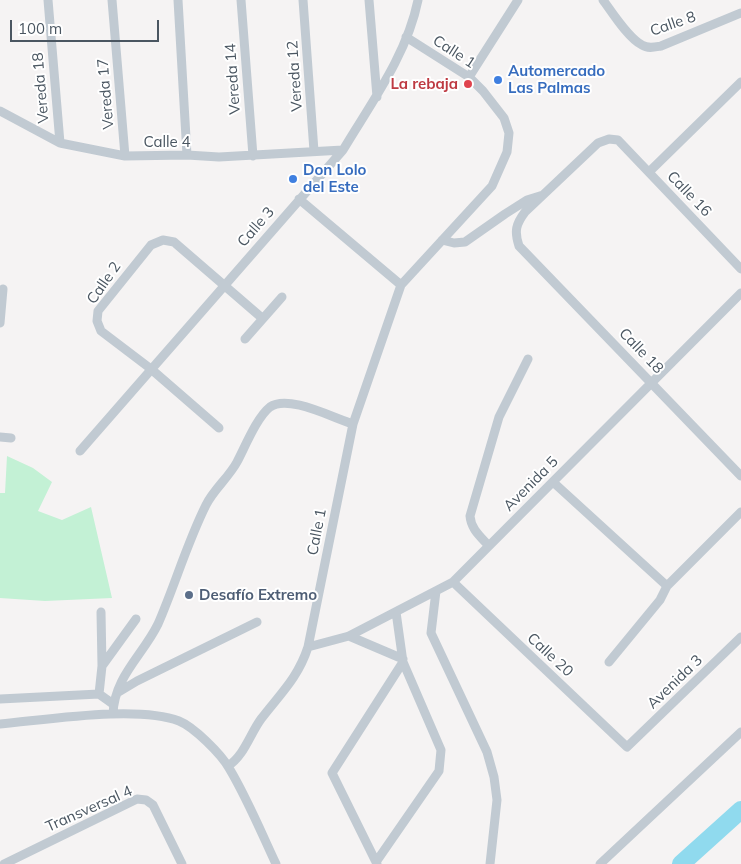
<!DOCTYPE html>
<html>
<head>
<meta charset="utf-8">
<style>
  body { margin:0 }
  #map { position:relative; width:741px; height:864px; overflow:hidden; background:#f5f3f3; font-family:Mulish,sans-serif }
  canvas { display:block }
  .scale { position:absolute; left:10px; top:20px; width:149px; height:22px; box-sizing:border-box; border:2px solid #4a5661; border-top:0; padding-left:6px; font-size:15px; line-height:18px; white-space:nowrap; color:#4a5661; -webkit-text-stroke:4px #fff; paint-order:stroke }
</style>
</head>
<body>
<div id="map">
<canvas width="741" height="864"></canvas>
<div class="scale">100 m</div>
</div>
<script>
const ctx = document.querySelector('canvas').getContext('2d');
ctx.lineJoin = 'round';
function fillPath(path, color) { ctx.fillStyle = color; ctx.fill(path, 'evenodd'); }
function stroke(path, color, width, dash) { ctx.strokeStyle = color; ctx.lineWidth = width; ctx.lineCap = dash ? 'butt' : 'round'; ctx.setLineDash(dash || []); ctx.stroke(path); }
function write(font, color, halo, rows, align = 'center') {
  ctx.font = font + ' Mulish,sans-serif'; ctx.lineWidth = 4; ctx.setLineDash([]); ctx.textBaseline = 'middle'; ctx.strokeStyle = halo; ctx.fillStyle = color; for (const [text, x, y, turn = 0] of rows) {
    ctx.save(); ctx.translate(x, y); ctx.rotate((+turn || 0) * Math.PI / 180); ctx.textAlign = isNaN(turn) ? turn : align; if (halo) ctx.strokeText(text, 0, 0); ctx.fillText(text, 0, 0); ctx.restore();
  }
}
fillPath(new Path2D(`
  M 7,456 L 33,468 L 52,482 L 38,511 L 62,520 L 91,507 L 112,598 L 45,601 L 0,598 L 0,493 L 5,493 Z`), '#c3f1d5');
stroke(new Path2D(`
  M 681,864 L 741,810`), '#90daee', 18);
stroke(new Path2D(`
  M 48,0 L 60,143
  M 112,0 L 125,156
  M 178,0 L 187,155
  M 241,0 L 253,156
  M 303,0 L 314,151
  M 369,0 L 377,97
  M 603,0 C 612,12 628,38 642,45 C 648,49 655,47 661,46 L 741,13
  M 469,77 L 518,0
  M 0,111 L 60,143 L 125,156 L 187,155 L 219,157 L 343,150
  M 649,172 L 741,82
  M 299,199 L 401,285
  M 442,240 L 454,243 L 465,242 L 505,214 L 527,200 L 543,195
  M 741,269 L 618,140 L 609,139 L 598,143 L 525,212 C 516,224 514,231 519,246 L 741,476
  M 0,323 L 3,289
  M 245,339 L 282,297
  M 219,428 L 151,369 L 101,331 L 97,321 L 98,311 L 151,245 L 163,240 L 174,242 L 262,318
  M 0,437 L 11,438
  M 80,451 L 343,150 C 371,103 407,55 418,0
  M 553,482 L 667,586 L 741,512
  M 489,546 C 480,536 471,529 470,516 L 499,417 L 528,359
  M 453,582 L 627,747 L 741,637
  M 436,591 L 431,633 L 487,752 L 494,777 L 497,800 L 490,864
  M 101,612 L 102,666 L 99,694 L 113,704
  M 349,636 L 403,659
  M 308,647 L 349,636 L 453,582 L 741,293
  M 609,662 L 660,600 L 667,586
  M 102,666 L 136,619
  M 117,693 L 137,681 L 257,622
  M 0,699 L 99,694
  M 113,714 C 114,677 143,655 158,624 C 175,585 187,543 206,505 C 214,489 229,477 237,462 C 245,447 257,417 270,407 C 288,394 333,418 353,424
  M 0,724 C 46,720 137,705 179,721 C 194,727 221,754 229,768 C 247,798 261,832 276,864
  M 228,766 C 244,756 250,734 261,719 C 280,694 298,678 308,647 L 353,424 L 401,285 L 492,186 L 507,152 L 509,133 L 504,118 L 483,91 L 469,77 L 406,37
  M 376,862 L 439,771 L 441,750 L 403,662 L 396,612
  M 4,864 L 137,799 L 146,800 L 153,805 L 182,864
  M 377,864 L 332,773 L 403,662
  M 600,864 L 741,732`), '#c1cad2', 9);
for (const [x, y, r, color] of [
  [498,80,5,"#3f7fe0"],
  [468,84,5,"#e0444e"],
  [293,179,5,"#3f7fe0"],
  [189,595,5,"#5c6f8a"]
]) { const dot = new Path2D(); dot.arc(x, y, r, 0, 2 * Math.PI); ctx.fillStyle = color; ctx.fill(dot); stroke(dot, '#fff', 2); }
write('15px', '#4a5661', '#fff', [
  ["Calle 8",673,24,-19],
  ["Calle 1",454,52,33],
  ["Vereda 12",295,76,-94],
  ["Vereda 14",233,79,-94],
  ["Vereda 18",41,88,-95],
  ["Vereda 17",106,94,-95],
  ["Calle 4",167,142],
  ["Calle 16",689,194,46],
  ["Calle 3",256,227,-49],
  ["Calle 2",104,283,-55],
  ["Calle 18",641,351,46],
  ["Avenida 5",531,484,-45],
  ["Calle 1",317,532,-79],
  ["Calle 20",550,655,43],
  ["Avenida 3",675,682,-44],
  ["Transversal 4",89,809,-24]
]);
write('bold 15px', '#366cbe', '#fff', [
  ["Automercado",508,71],
  ["Las Palmas",508,88],
  ["Don Lolo",303,170],
  ["del Este",303,187]
], 'left');
write('bold 15px', '#be3a42', '#fff', [
  ["La rebaja",458,84]
], 'right');
write('bold 15px', '#4e5e75', '#fff', [
  ["Desafío Extremo",199,595]
], 'left');
</script>
</body>
</html>
